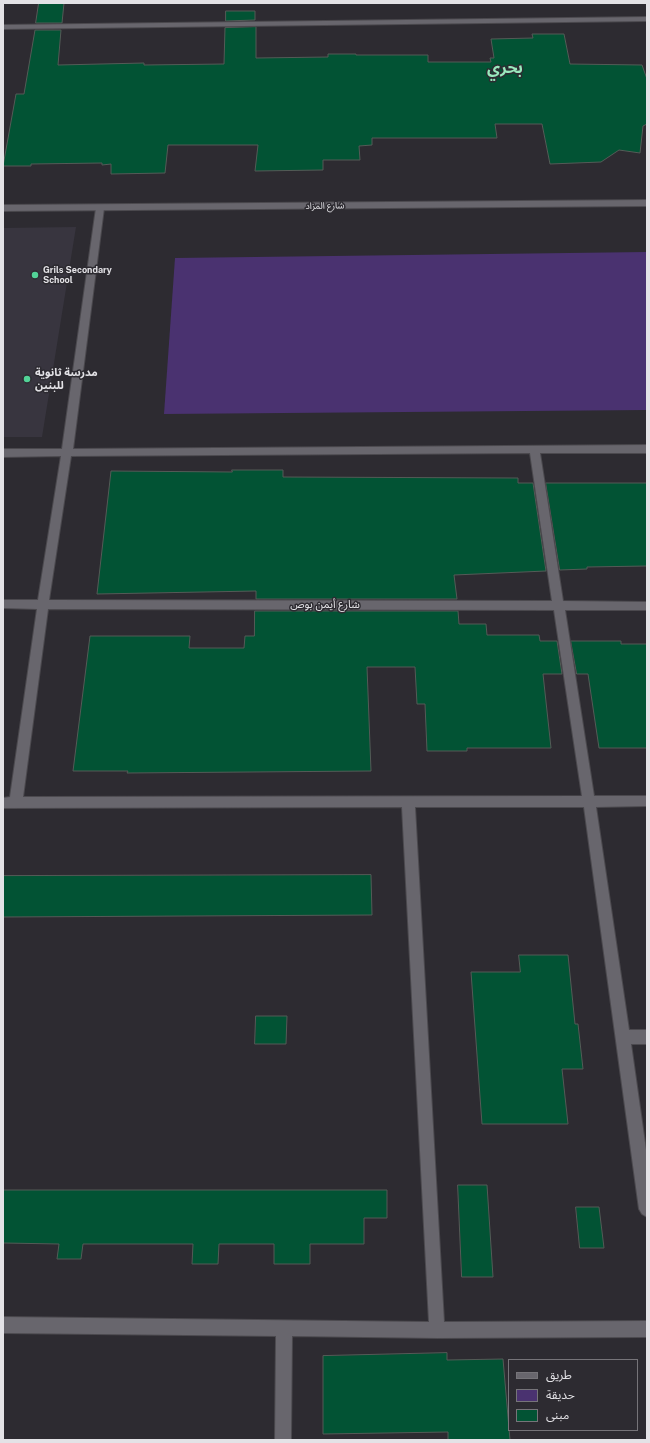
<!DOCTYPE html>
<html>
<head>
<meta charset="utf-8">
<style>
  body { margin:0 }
  #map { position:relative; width:650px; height:1443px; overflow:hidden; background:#2d2b31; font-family:"Public Sans","Noto Sans Arabic",sans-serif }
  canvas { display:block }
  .frame { position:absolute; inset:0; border:4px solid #e3e2e6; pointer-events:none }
  .legend { position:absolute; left:508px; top:1359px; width:130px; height:72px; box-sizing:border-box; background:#2d2b31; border:1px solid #767479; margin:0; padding:5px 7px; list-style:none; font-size:12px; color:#e3e2e6 }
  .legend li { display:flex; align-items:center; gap:8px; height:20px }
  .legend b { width:20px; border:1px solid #767479 }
</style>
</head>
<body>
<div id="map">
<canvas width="650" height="1443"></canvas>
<div class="frame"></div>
<ul class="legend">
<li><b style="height:5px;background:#68666d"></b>طريق</li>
<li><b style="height:11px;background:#4a3270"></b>حديقة</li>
<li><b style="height:11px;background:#025334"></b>مبنى</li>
</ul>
</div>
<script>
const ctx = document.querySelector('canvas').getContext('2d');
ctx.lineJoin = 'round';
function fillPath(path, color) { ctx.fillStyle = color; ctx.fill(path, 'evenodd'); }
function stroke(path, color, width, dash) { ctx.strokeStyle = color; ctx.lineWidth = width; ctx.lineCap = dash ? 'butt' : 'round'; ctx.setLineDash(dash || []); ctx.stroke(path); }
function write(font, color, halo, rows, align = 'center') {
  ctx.font = font + ' "Public Sans","Noto Sans Arabic",sans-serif'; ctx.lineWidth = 3; ctx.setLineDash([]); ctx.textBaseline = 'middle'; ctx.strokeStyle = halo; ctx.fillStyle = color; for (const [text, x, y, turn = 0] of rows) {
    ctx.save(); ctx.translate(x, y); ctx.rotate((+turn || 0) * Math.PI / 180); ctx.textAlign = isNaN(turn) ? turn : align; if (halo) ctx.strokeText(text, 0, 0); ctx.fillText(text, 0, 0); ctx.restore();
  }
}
fillPath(new Path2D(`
  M 76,227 L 42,437 L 3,437 L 3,228 Z`), '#38353f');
fillPath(new Path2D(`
  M 647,252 L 647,410 L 164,414 L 175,258 Z`), '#4a3270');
const building = new Path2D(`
  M 39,3 L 64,3 L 62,23 L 36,23 Z
  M 226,11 L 255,11 L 255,20 L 226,21 Z
  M 256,27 L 256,58 L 328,57 L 328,54 L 356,54 L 356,55 L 428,55 L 428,62 L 491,62 L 490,58 L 494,58 L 491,39 L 533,38 L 532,34 L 564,34 L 570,64 L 642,65 L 647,79 L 647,124 L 643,126 L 640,153 L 619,150 L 601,162 L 550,164 L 542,124 L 495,124 L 497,138 L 372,138 L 372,145 L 359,146 L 360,160 L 323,160 L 323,170 L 255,171 L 258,145 L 168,145 L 165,173 L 111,174 L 111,164 L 102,165 L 102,163 L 31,164 L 31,166 L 3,166 L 16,94 L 24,94 L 35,30 L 61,30 L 58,65 L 144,63 L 144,65 L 224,64 L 225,28 Z
  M 232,470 L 283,470 L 283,477 L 518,478 L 518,483 L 533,483 L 546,571 L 454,575 L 457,599 L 256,599 L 256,591 L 97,594 L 111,471 L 232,472 Z
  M 546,483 L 647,483 L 647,566 L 587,567 L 587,569 L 560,570 Z
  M 255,611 L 458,611 L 459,624 L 486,624 L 487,635 L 539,635 L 540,641 L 557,641 L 562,674 L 543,674 L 551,748 L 467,748 L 467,751 L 427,751 L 425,704 L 417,704 L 415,667 L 367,667 L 371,771 L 127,773 L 128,771 L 73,771 L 90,636 L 190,636 L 189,648 L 244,648 L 245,636 L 254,636 Z
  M 571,641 L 621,641 L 621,644 L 647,644 L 647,748 L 599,748 L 588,674 L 577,674 Z
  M 371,875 L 372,915 L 3,917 L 3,876 Z
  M 519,955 L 568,955 L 575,1024 L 578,1024 L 583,1069 L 562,1069 L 568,1124 L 482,1124 L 471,972 L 520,972 Z
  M 256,1016 L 287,1016 L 286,1044 L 255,1044 Z
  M 458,1185 L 487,1185 L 493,1277 L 462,1277 Z
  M 3,1190 L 387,1190 L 387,1218 L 364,1218 L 364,1244 L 310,1244 L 310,1264 L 274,1264 L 274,1244 L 219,1244 L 218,1264 L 192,1264 L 193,1244 L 83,1244 L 81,1259 L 57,1259 L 59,1244 L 3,1243 Z
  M 576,1207 L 599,1207 L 604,1248 L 580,1248 Z
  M 447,1353 L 447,1360 L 503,1359 L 510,1440 L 448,1440 L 448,1432 L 323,1434 L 323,1356 Z`);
fillPath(building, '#025334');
stroke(building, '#545b57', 1);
const street = new Path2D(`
  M 647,17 L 647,21 L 3,29 L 3,25 Z
  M 100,205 L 104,208 L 73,449 L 647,445 L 647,453 L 540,453 L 563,601 L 647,602 L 647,610 L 565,610 L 594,796 L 647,796 L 647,806 L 596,807 L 629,1030 L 647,1030 L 647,1044 L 631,1044 L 647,1157 L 647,1217 L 642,1214 L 639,1209 L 584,807 L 415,807 L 444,1322 L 647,1321 L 647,1337 L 437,1338 L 292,1336 L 291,1440 L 275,1440 L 276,1336 L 3,1333 L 3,1317 L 429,1322 L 402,807 L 3,808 L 3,798 L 10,797 L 37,609 L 3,608 L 3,600 L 38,600 L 61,456 L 3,457 L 3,449 L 62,449 L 96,208 ZM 530,453 L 552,601 L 49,600 L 71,456 ZM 48,609 L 554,610 L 582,796 L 23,797 Z`);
const secondary = new Path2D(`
  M 647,200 L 647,206 L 3,211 L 3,205 Z`);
stroke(street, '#4b494e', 2);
stroke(secondary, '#4b494e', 2);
fillPath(street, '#68666d');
fillPath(secondary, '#68666d');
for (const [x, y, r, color] of [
  [35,275,4,"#52d397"],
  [27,379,4,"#52d397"]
]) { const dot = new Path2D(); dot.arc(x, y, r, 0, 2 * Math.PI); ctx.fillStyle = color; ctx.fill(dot); stroke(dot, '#2d2b31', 1.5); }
write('9px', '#e3e2e6', '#2d2b31', [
  ["شارع المزاد",325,206,-1]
]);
write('bold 9px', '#e3e2e6', '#2d2b31', [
  ["Grils Secondary",43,270],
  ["School",43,280]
], 'left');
write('bold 11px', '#e3e2e6', '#2d2b31', [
  ["مدرسة ثانوية",35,373],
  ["للبنين",35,386]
], 'left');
write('11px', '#e3e2e6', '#2d2b31', [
  ["شارع أيمن بوص",325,605]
]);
write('bold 16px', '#99e9bd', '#2d2b31', [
  ["بحري",505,68]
]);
</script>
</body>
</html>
